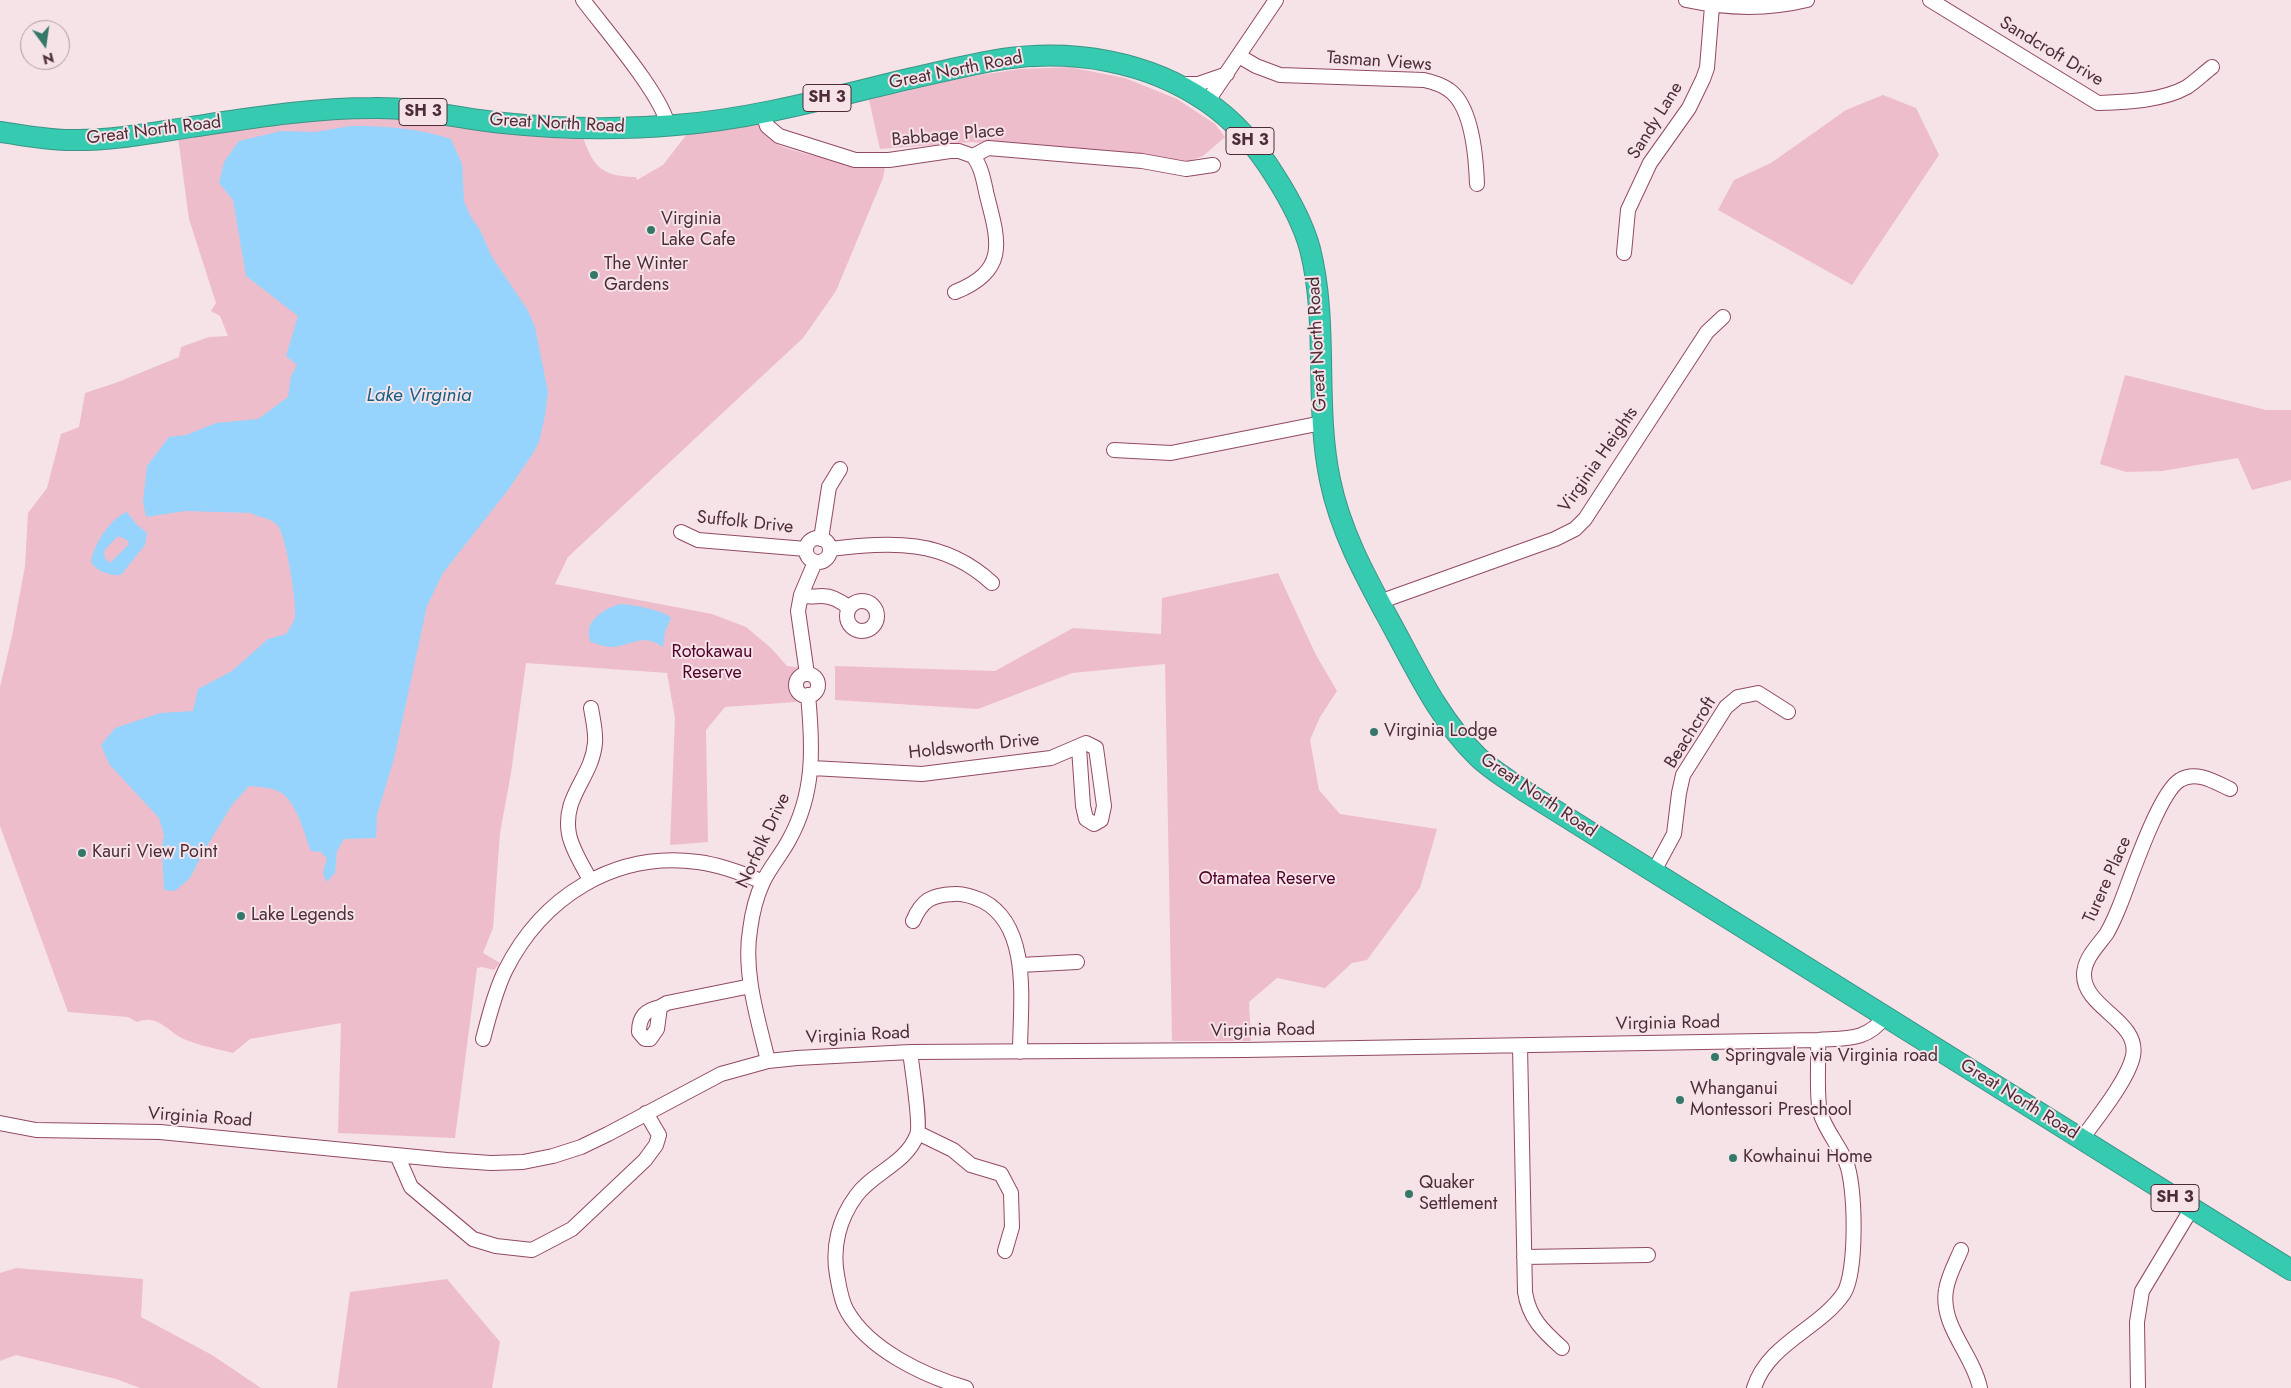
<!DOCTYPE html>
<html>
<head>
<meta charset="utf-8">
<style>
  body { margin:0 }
  #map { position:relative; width:2291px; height:1388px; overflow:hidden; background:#f5e3e8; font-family:Jost,sans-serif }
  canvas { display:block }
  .north { position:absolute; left:20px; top:20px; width:50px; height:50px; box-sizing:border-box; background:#f5e3e8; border:1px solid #b29aa2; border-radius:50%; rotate:166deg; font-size:14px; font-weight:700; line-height:20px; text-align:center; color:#4d2c38 }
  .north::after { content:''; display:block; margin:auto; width:18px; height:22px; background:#35786a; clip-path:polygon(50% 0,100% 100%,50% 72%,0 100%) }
</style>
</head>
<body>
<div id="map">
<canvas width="2291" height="1388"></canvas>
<div class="north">N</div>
</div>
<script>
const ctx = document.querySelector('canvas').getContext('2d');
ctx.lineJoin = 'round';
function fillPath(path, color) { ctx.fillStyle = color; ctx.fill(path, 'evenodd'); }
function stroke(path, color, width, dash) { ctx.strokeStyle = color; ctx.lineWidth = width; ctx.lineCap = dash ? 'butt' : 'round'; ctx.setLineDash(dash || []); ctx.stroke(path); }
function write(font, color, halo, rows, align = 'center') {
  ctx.font = font + ' Jost,sans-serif'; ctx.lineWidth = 4; ctx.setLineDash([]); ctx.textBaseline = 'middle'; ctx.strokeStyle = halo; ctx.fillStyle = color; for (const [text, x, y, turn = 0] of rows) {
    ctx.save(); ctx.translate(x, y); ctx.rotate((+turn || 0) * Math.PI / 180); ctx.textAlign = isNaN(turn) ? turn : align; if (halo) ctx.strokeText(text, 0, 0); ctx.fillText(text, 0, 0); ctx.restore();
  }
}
fillPath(new Path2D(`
  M 1069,67 L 1125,78 L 1177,99 L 1215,124 L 1225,137 L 1203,156 L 1185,162 L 972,142 L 880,149 L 869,100 L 966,77 L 1021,69 Z
  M 1883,95 L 1916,108 L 1939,155 L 1852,285 L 1718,210 L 1734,180 L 1771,163 L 1846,110 Z
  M 352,114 L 581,133 C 594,166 598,176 636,177 L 637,180 L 663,165 L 687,134 L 767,124 L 778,145 C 819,160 843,161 886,162 L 883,178 L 836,291 L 803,338 L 568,557 L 555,584 L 712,614 L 746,627 L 771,648 L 787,666 L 804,668 L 796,702 L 725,707 L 706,730 L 708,842 L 670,845 L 675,718 L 667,673 L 526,663 L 511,773 L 500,833 L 493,928 L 483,953 L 500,963 L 494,970 L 482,967 L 477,968 L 455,1138 L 338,1133 L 341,1023 L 250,1039 L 233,1053 C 218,1049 201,1046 186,1040 C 168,1033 159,1013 137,1022 L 128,1017 L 68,1012 L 0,826 L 0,687 L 12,636 L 25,566 L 28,513 L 47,488 L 61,434 L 79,427 L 85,393 L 118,382 L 179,357 L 181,347 L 209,337 L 228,336 L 220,316 L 211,311 L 216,303 L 189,219 L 178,137 Z
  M 2125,375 L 2266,410 L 2291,410 L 2291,480 L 2252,490 L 2238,458 L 2162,471 L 2126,472 L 2100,464 Z
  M 1278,573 L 1315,653 L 1337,691 L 1320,717 L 1310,740 L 1319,790 L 1340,814 L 1437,829 L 1420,888 L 1367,960 L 1352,963 L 1325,988 L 1277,978 L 1249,1002 L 1251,1041 L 1172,1041 L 1165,664 L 1072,673 L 978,709 L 835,700 L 835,666 L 995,671 L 1073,628 L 1161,634 L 1162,598 Z
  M 16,1268 L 143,1279 L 141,1317 L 212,1355 L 261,1388 L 140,1388 L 116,1379 L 16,1355 L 0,1361 L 0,1273 Z
  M 447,1279 L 500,1342 L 492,1388 L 337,1388 L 350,1292 Z`), '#eebdcc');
fillPath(new Path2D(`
  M 351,126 C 387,126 416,128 451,139 L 462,164 L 464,201 L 471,217 L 480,230 L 492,257 L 527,309 L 535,327 L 548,392 L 545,416 L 539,442 L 532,455 L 508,490 L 443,573 L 427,606 L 394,759 L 377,815 L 376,838 L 344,839 L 337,851 L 335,873 L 326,882 L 323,872 L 327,859 L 321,852 L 311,851 C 304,833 298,807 283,794 C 274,787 259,787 249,786 L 232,805 L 204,851 L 190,878 L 175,891 L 164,890 L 162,848 L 164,835 L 159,818 L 109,764 L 101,745 L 115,728 L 160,713 L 193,711 L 198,689 L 232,671 L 268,639 L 286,634 C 289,629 294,622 295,617 C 297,604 286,536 278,526 C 271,517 259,518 251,513 L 185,511 L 146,517 L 143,502 L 147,466 L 169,437 L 186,435 L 216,423 L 258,419 L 288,397 L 291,376 L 297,365 L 286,356 L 298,316 L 246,276 L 233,200 L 219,183 L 224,162 L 239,141 L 281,131 L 315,132 Z
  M 127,512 L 136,524 L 147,533 L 145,545 L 121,575 C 110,576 97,572 91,562 C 93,546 110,518 127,512 ZM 118,536 L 127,540 L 129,544 L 110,563 L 105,558 L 104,551 Z
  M 622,604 C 633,605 664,610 671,618 L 665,632 L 663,647 C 640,632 632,647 610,647 C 604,647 596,643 590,642 C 590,638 588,634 589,630 C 590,617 611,605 622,604 Z`), '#97d4fd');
const minor = new Path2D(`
  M 583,0 C 604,28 663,96 668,126
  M 1686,0 C 1728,9 1766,10 1807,0
  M 1930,0 L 2098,103 C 2127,102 2162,101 2187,87 C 2196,81 2204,73 2212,67
  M 1239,56 L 1256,66 L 1280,75 L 1424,80 C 1433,82 1441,84 1449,90 C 1472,106 1476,157 1477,184
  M 1180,84 L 1198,84 L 1227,74
  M 1207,102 L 1276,0
  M 763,113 L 767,126 L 779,136 L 855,160 L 889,160 L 950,151 L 959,151 L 973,156 L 988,148 L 1142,161 L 1186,169 L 1213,165
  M 1624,253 L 1628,210 L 1650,163 L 1689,108 L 1703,79 L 1707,68 L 1712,6
  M 955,292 C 1008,271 999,242 987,196 C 984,183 982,167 973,156
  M 1114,450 L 1171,453 L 1322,423
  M 681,532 L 698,540 L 806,549
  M806 550a12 12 0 1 1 24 0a12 12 0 1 1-24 0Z
  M 821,539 L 829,487 L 840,469
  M 830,549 C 892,542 943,538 992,583
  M 801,595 C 809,598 814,596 822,596 C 833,596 841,601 849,608
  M847 616a15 15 0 1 1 30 0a15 15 0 1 1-30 0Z
  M 1379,602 L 1555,539 L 1575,529 L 1585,519 L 1707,332 L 1723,317
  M 807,674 L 798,611 L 801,595 L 815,562
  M796 685a11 11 0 1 1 22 0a11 11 0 1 1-22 0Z
  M 812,768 L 922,774 L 1051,758 L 1086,743 L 1096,748 L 1104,806 L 1101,820 L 1094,824 L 1086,819 L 1083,806 L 1079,748
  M 1654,871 L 1674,834 L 1679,793 L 1683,775 L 1726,707 L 1738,697 L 1758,693 L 1788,712
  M 590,880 C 583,866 572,850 569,834 C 562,796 592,778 595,743 C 596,732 593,720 591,708
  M 913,921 C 922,900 931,895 954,894 C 964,893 974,897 983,901 C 1032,927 1020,1005 1020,1052
  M 1020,965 L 1077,962
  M 660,1007 C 646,1010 639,1016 639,1032 L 645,1039 L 650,1039 L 657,1029 L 660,1007 L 667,1003 L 751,986
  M 483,1039 C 489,1016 495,992 505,971 C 542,897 614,851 698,862 C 721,865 742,873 763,882
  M 1520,1046 L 1525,1292 C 1529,1318 1543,1331 1562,1348
  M 910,1052 C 912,1067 921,1125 917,1135 C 905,1165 873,1172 856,1196 C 839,1219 832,1247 837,1275 C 839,1286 841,1301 847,1311 C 869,1350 925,1376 966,1388
  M 768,1061 C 758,1019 743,973 750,930 C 752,914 756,897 763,882 C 770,867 781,855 789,840 C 815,793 813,747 808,695
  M 0,1123 L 36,1130 L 160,1132 L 447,1160 L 491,1163 L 523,1162 L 553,1156 L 581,1147 L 608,1134 L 721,1074 L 768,1061 L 797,1058 L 910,1052 L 1245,1050 L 1818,1040 C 1846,1038 1868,1041 1885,1016
  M 918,1133 L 953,1150 L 971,1165 L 1001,1174 L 1011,1193 L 1012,1227 L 1005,1251
  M 2081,1140 C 2096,1119 2128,1080 2133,1056 C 2140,1021 2084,1008 2084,975 C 2084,958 2098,946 2107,933 C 2112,924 2116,915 2120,905 C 2130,880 2159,792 2180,780 C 2196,770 2215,782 2230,789
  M 397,1155 L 411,1187 L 473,1239 L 496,1246 L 532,1250 L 572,1229 L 645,1160 L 656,1145 L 659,1135 L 646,1113
  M 1961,1250 C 1956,1262 1948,1276 1946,1290 C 1940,1326 1973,1354 1980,1388
  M 1524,1257 L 1648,1255
  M 1754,1388 C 1768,1343 1820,1329 1844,1293 C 1857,1272 1856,1185 1846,1162 C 1839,1145 1825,1130 1820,1112 C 1816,1095 1819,1058 1818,1040
  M 2138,1388 L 2137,1322 L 2142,1291 L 2192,1208`);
const highway = new Path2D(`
  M 0,132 C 23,135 47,140 70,140 C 111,141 152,133 191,127 C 251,118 312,108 373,108 C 417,107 460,119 503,123 C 560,129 619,130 676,125 C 753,119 829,98 904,80 C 937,73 970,64 1003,59 C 1073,49 1148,61 1207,102 C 1235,121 1257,147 1275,176 C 1289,198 1303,223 1310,249 C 1329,324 1314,404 1330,480 C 1341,534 1368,581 1394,629 C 1418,673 1440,720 1477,756 C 1491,770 1509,780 1526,792 L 2291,1270`);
stroke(minor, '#924964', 16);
stroke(highway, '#3e9386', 22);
stroke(minor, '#fff', 14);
stroke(highway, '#36cab0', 20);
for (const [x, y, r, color] of [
  [651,230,5,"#35786a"],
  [594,275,5,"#35786a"],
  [1374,732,5,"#35786a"],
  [82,853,5,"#35786a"],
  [241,916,5,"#35786a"],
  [1715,1057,5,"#35786a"],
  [1680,1100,5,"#35786a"],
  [1733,1158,5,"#35786a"],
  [1409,1194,5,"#35786a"]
]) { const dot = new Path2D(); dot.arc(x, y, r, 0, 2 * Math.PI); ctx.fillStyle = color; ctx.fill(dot); stroke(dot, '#f5e3e8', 2); }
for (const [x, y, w] of [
  [827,98,48],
  [423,112,48],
  [1250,141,48],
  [2175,1198,48]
]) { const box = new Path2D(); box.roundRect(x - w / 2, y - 13.5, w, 27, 4); ctx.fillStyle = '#f5e3e8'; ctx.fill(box); stroke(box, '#4d2c38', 1); }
write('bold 16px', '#4d2c38', null, [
  ["SH 3",827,98],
  ["SH 3",423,112],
  ["SH 3",1250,141],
  ["SH 3",2175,1198]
]);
write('18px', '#4d2c38', '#f5e3e8', [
  ["Sandcroft Drive",2051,52,31],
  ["Tasman Views",1379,62,4],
  ["Great North Road",956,71,-11],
  ["Sandy Lane",1656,121,-58],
  ["Great North Road",557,124,3],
  ["Great North Road",154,131,-7],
  ["Babbage Place",948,136,-5],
  ["Great North Road",1318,344,-93],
  ["Virginia Heights",1599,460,-55],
  ["Suffolk Drive",745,523,6],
  ["Beachcroft",1691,733,-58],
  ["Holdsworth Drive",974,747,-6],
  ["Great North Road",1538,796,34],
  ["Norfolk Drive",764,841,-65],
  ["Turere Place",2108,880,-66],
  ["Virginia Road",1668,1024,-1],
  ["Virginia Road",1263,1031,-1],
  ["Virginia Road",858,1036,-3],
  ["Great North Road",2019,1100,32],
  ["Virginia Road",200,1118,4]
]);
write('18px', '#4d2c38', '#f5e3e8', [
  ["Virginia",661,220],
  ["Lake Cafe",661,241],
  ["The Winter",604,265],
  ["Gardens",604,286],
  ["Virginia Lodge",1384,732],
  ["Kauri View Point",92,853],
  ["Lake Legends",251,916],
  ["Springvale via Virginia road",1725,1057],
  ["Whanganui",1690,1090],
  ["Montessori Preschool",1690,1111],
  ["Kowhainui Home",1743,1158],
  ["Quaker",1419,1184],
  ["Settlement",1419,1205]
], 'left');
write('18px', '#510029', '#f5e3e8', [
  ["Rotokawau",712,653],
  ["Reserve",712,674],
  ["Otamatea Reserve",1267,880]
]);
write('italic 19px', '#145d83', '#f5e3e8', [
  ["Lake Virginia",419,396]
]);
</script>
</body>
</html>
